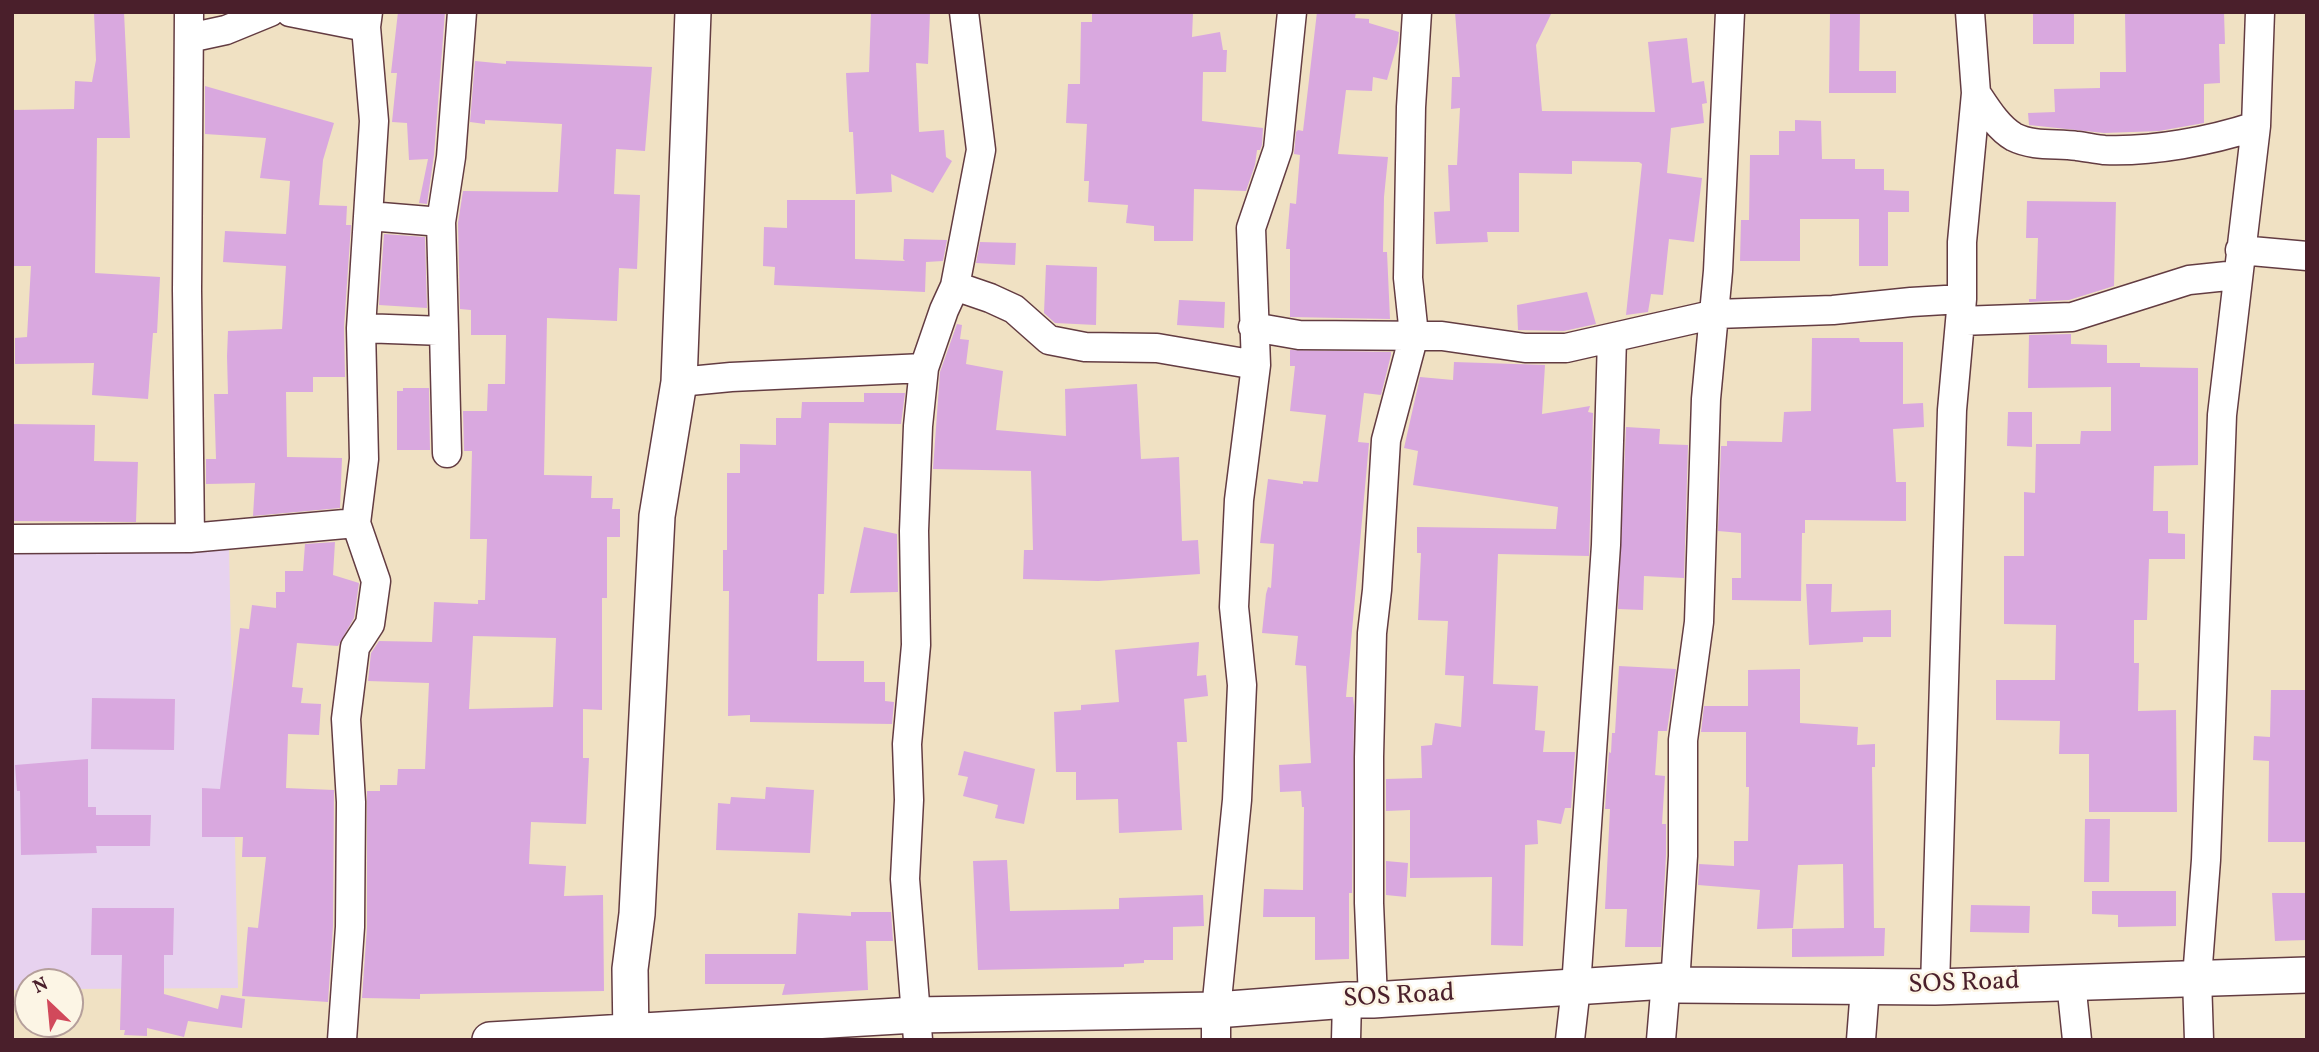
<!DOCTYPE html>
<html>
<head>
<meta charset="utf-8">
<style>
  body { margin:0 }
  #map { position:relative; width:2319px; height:1052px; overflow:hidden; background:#f0e1c3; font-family:Vollkorn,serif }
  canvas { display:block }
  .frame { position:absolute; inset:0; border:14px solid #4a1f2b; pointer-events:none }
  .north { position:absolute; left:14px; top:968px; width:70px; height:70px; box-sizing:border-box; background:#fcf5e5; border:2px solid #b59f9b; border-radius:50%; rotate:334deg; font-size:19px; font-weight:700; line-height:28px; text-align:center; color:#4a1f2b }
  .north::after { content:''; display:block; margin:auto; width:24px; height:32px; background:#d1495b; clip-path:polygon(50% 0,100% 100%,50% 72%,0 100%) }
</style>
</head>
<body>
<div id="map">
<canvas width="2319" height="1052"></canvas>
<div class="frame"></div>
<div class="north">N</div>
</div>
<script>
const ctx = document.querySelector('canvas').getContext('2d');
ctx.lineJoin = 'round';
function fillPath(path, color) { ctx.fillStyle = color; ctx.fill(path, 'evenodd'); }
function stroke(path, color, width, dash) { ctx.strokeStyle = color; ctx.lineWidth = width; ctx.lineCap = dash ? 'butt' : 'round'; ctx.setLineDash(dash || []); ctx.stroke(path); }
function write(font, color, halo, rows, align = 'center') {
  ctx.font = font + ' Vollkorn,serif'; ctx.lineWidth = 5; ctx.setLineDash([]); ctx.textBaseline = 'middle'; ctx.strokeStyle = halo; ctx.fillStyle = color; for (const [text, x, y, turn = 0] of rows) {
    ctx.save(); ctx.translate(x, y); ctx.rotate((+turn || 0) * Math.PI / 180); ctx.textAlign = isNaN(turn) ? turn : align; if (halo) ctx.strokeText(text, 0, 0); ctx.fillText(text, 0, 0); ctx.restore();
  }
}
fillPath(new Path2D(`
  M 229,546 L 238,988 L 70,989 L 70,982 L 28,982 L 28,990 L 12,990 L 12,553 Z`), '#e7d2ef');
fillPath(new Path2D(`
  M 124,12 L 130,138 L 97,138 L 95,273 L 160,277 L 157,333 L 153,333 L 148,399 L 92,395 L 94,363 L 15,364 L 15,338 L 27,337 L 31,266 L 12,266 L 12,110 L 74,109 L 75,81 L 92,82 L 96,60 L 94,13 Z
  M 398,12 L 445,12 L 434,155 L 427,204 L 419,203 L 428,159 L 409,160 L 407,123 L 392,122 L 397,73 L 391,73 Z
  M 871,12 L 930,12 L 928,64 L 916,63 L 919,132 L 944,130 L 946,157 L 952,161 L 933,193 L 891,174 L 892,192 L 856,194 L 853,132 L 849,132 L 846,73 L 869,72 Z
  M 1092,12 L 1193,13 L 1192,37 L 1220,32 L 1223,50 L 1227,50 L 1226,72 L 1203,72 L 1202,121 L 1263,128 L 1262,145 L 1260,150 L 1257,150 L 1255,165 L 1246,191 L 1194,189 L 1193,241 L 1154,241 L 1154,226 L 1126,223 L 1128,205 L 1088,202 L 1089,181 L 1084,181 L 1087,124 L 1066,123 L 1068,84 L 1080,84 L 1081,22 L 1092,22 Z
  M 1317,12 L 1356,12 L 1355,18 L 1369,19 L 1369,23 L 1399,32 L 1398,42 L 1387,80 L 1373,77 L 1372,91 L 1346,90 L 1338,154 L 1388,157 L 1384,197 L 1383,252 L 1387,252 L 1390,319 L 1290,317 L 1290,249 L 1286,249 L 1290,203 L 1296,204 L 1300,155 L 1294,154 L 1296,132 L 1298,130 L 1303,131 Z
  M 1455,12 L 1552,12 L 1536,45 L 1542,111 L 1655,112 L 1648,42 L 1687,38 L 1692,83 L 1704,81 L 1707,103 L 1702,104 L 1704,123 L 1671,128 L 1667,173 L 1702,178 L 1694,242 L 1669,239 L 1663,295 L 1651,294 L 1648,312 L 1626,315 L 1642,164 L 1639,162 L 1572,161 L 1572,174 L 1519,173 L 1519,232 L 1487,232 L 1488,242 L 1436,244 L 1434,212 L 1450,211 L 1448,165 L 1457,165 L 1460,108 L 1451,109 L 1452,77 L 1460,77 Z
  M 1830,12 L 1860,12 L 1859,71 L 1896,71 L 1896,93 L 1829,93 Z
  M 2033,12 L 2074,12 L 2074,44 L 2033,44 Z
  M 2125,12 L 2224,12 L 2225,44 L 2219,44 L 2220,83 L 2204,84 L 2204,123 L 2159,131 L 2104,133 L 2029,125 L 2028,113 L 2055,112 L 2054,89 L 2100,88 L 2100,72 L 2126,72 Z
  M 475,61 L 506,64 L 506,61 L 652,67 L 645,151 L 616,149 L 614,194 L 640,195 L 637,269 L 619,268 L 617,321 L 547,318 L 544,475 L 592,476 L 591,498 L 613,498 L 612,509 L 620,509 L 620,537 L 607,537 L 607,598 L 602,598 L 602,710 L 583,709 L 583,758 L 589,758 L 586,824 L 531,822 L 529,864 L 566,866 L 564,896 L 603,895 L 604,991 L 420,994 L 420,999 L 362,998 L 367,927 L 367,791 L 380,791 L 380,785 L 397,785 L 398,769 L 425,769 L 429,683 L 368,681 L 371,653 L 379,641 L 432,642 L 434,602 L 478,604 L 478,600 L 485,600 L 487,539 L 470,539 L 472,451 L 464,451 L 463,411 L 487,411 L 488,384 L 505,384 L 506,335 L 471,335 L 471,310 L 460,309 L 458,223 L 463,191 L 558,192 L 562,124 L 485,120 L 485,124 L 470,122 ZM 473,636 L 556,638 L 553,707 L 469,709 Z
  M 205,86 L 334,123 L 323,160 L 319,205 L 347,206 L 346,225 L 351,225 L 344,327 L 345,377 L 313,377 L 313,392 L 286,392 L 287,457 L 342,458 L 340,508 L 253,516 L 255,483 L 206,484 L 206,459 L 216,459 L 214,394 L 228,394 L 227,356 L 228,331 L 282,329 L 286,266 L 223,262 L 225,231 L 286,234 L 290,181 L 260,178 L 266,138 L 205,134 Z
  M 1795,120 L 1821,121 L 1822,159 L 1855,159 L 1855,169 L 1884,169 L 1884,190 L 1909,191 L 1909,212 L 1888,212 L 1888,266 L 1859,266 L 1859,219 L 1800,219 L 1800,261 L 1740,261 L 1741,220 L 1749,220 L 1750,155 L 1779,155 L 1779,131 L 1795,131 Z
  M 787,200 L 855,200 L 855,259 L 905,261 L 903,259 L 904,239 L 947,240 L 943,261 L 926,262 L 925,292 L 774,285 L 775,267 L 763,266 L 764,227 L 787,228 Z
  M 2027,201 L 2116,202 L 2114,286 L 2069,300 L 2029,302 L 2029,299 L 2036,299 L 2038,238 L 2026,238 Z
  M 384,234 L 425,237 L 427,308 L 379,305 Z
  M 980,242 L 1016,243 L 1015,265 L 976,263 Z
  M 1046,265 L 1097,267 L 1096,325 L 1055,323 L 1044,313 Z
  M 1587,292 L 1596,324 L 1564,331 L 1518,330 L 1517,305 Z
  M 1179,300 L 1225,302 L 1224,328 L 1177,325 Z
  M 957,324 L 962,325 L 960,339 L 969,340 L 966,364 L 1003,371 L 996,430 L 1066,436 L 1065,389 L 1137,384 L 1141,459 L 1179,457 L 1182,541 L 1198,540 L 1200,574 L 1098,581 L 1023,579 L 1024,550 L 1033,550 L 1031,471 L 933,469 L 940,372 Z
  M 2071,334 L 2071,344 L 2107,345 L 2107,363 L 2140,363 L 2140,367 L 2198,368 L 2198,465 L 2154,466 L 2153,511 L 2168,511 L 2168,533 L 2185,534 L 2185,559 L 2149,559 L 2147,620 L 2134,620 L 2134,663 L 2139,663 L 2138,711 L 2176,710 L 2177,812 L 2089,812 L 2089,754 L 2059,754 L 2060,721 L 1996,720 L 1996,680 L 2055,680 L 2056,625 L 2004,624 L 2004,556 L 2024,556 L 2024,492 L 2035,493 L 2036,444 L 2080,444 L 2081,431 L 2111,431 L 2111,387 L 2028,388 L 2029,335 Z
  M 1812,338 L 1859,338 L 1860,342 L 1903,342 L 1903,404 L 1923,403 L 1924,427 L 1893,429 L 1896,482 L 1906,482 L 1906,521 L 1805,520 L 1805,533 L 1802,533 L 1801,601 L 1732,600 L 1732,578 L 1741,578 L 1741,533 L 1718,531 L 1721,446 L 1727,446 L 1727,441 L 1782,442 L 1784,412 L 1811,411 Z
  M 1290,350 L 1391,352 L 1391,355 L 1381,395 L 1364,393 L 1358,442 L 1369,443 L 1346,697 L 1353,697 L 1354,706 L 1352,893 L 1349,893 L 1349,959 L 1315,960 L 1315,917 L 1263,917 L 1264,889 L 1303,890 L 1304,807 L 1302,807 L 1301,791 L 1280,792 L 1279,765 L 1311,763 L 1306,666 L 1295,665 L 1298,636 L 1262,633 L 1266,594 L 1268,587 L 1271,588 L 1274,544 L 1260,543 L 1268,479 L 1303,484 L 1303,481 L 1318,482 L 1326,415 L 1290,411 L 1295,366 L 1290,366 Z
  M 1454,362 L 1545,365 L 1542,414 L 1590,406 L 1588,412 L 1593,413 L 1589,556 L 1498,554 L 1493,684 L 1538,686 L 1535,730 L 1545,731 L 1543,752 L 1575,752 L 1571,808 L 1565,808 L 1561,824 L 1537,820 L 1538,844 L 1525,845 L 1523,946 L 1491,945 L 1492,877 L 1410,878 L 1410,810 L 1386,811 L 1386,779 L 1422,778 L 1421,746 L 1432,745 L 1435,723 L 1461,727 L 1464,676 L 1445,675 L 1448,621 L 1418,620 L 1421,553 L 1417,553 L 1417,527 L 1556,529 L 1558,507 L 1413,485 L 1418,451 L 1404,448 L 1420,377 L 1453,380 Z
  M 403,388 L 429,388 L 430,450 L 397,450 L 397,391 L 403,391 Z
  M 864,393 L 905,393 L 901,424 L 829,423 L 824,594 L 818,594 L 817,661 L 864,661 L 864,682 L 885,682 L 885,701 L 894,702 L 892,724 L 750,722 L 750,715 L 728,716 L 729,591 L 723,591 L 723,550 L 727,550 L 727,473 L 740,473 L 740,444 L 776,445 L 776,418 L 801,418 L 802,402 L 864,402 Z
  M 2008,412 L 2032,412 L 2032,447 L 2007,446 Z
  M 13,424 L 95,425 L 94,461 L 138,462 L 136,522 L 12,521 Z
  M 1626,427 L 1660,429 L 1659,444 L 1688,445 L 1684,578 L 1644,576 L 1643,610 L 1618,609 Z
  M 864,527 L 897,534 L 898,592 L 850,593 Z
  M 335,542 L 333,575 L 359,583 L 354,618 L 338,646 L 297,643 L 292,687 L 303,688 L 301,703 L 321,704 L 319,735 L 288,734 L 286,788 L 334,790 L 333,926 L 328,1002 L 242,996 L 248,927 L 258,928 L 266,857 L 242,857 L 243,837 L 202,837 L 202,788 L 220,789 L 240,628 L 249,629 L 252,605 L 276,608 L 276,592 L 285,592 L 285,571 L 303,571 L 305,544 Z
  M 1806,584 L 1832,584 L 1831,612 L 1891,610 L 1891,637 L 1863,637 L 1863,642 L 1809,645 Z
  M 1199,642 L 1197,676 L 1206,675 L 1208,696 L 1184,699 L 1187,742 L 1177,742 L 1182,830 L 1119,833 L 1118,799 L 1076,800 L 1076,772 L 1056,772 L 1054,712 L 1081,710 L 1081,705 L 1119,702 L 1115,650 Z
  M 1619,666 L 1676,669 L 1667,731 L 1658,731 L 1655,775 L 1665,776 L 1662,824 L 1666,824 L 1666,855 L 1661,947 L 1625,947 L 1627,909 L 1605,909 L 1610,809 L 1605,809 L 1609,752 L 1611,753 L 1612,733 L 1615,733 Z
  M 1800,669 L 1800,723 L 1858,727 L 1857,745 L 1875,744 L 1875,767 L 1872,767 L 1874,928 L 1885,928 L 1884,956 L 1792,957 L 1792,929 L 1844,928 L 1843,864 L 1798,865 L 1793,928 L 1757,929 L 1760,890 L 1698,885 L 1699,864 L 1734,866 L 1734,841 L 1748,841 L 1749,787 L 1746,787 L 1746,732 L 1701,732 L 1704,706 L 1748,706 L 1748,670 Z
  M 2271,690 L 2307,690 L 2307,842 L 2268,842 L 2269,761 L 2253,760 L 2254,736 L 2270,737 Z
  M 92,698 L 175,699 L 174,750 L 91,749 Z
  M 964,751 L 1035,769 L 1024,824 L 995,818 L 998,805 L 963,796 L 968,777 L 958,775 Z
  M 88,759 L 88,807 L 96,807 L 96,815 L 151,815 L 150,846 L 96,846 L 97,853 L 21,855 L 20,791 L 17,791 L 15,765 Z
  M 766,787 L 814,790 L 810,853 L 716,850 L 718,803 L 730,804 L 731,797 L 765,799 Z
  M 2085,819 L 2110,819 L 2109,882 L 2084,882 Z
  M 1007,860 L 1010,911 L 1119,909 L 1119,898 L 1203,895 L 1204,926 L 1173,927 L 1173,960 L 1144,960 L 1144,963 L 1124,964 L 1124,967 L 978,970 L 973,861 Z
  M 1386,861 L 1408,863 L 1406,897 L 1386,895 Z
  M 2092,891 L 2176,891 L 2176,926 L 2118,927 L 2118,915 L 2092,914 Z
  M 2272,893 L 2307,893 L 2307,940 L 2275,941 Z
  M 1971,905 L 2030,906 L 2029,933 L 1970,932 Z
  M 92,908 L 174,908 L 173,955 L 164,955 L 164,994 L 218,1009 L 221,995 L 245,999 L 242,1028 L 188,1021 L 184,1037 L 147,1028 L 147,1036 L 124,1035 L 125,1030 L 120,1030 L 122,955 L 91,955 Z
  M 851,912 L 891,912 L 893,941 L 866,941 L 868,990 L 782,995 L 785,984 L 705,984 L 705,954 L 796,954 L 798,913 L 851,916 Z`), '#d9a8df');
const minor = new Path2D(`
  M 189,12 L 187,290 L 190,538
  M 290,12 L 366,27
  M 189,38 L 226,30 L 270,12
  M 1976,93 C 1986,108 1998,128 2014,137 C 2034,147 2057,143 2077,146 C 2086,147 2095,149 2104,150 C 2153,152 2210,141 2256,126
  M 441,222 L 451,157 L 462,12
  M 2240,250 L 2307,256
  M 955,286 L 981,150 L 964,12
  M 1960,321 L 2072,317 L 2189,280 L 2237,275
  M 1253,327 L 1299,335 L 1442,336 L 1525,348 L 1566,348 L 1716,314 L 1833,310 L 1911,302 L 1962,299
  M 361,328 L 444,331 L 441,222 L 369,216
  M 444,331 L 447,453
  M 679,382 L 731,377 L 924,368 L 944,310 L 955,286 L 990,298 L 1014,309 L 1049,340 L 1085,347 L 1157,348 L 1256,365
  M 12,539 L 190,538 L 356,523
  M 2071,982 L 2077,1040
  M 1675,985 L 1683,856 L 1683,740 L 1699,622 L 1706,399 L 1718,271 L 1730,12
  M 1935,987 L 1952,410 L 1962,299 L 1962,242 L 1976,93 L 1970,12
  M 1373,1000 L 1369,903 L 1369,757 L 1372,633 L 1377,590 L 1386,440 L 1414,335 L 1408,278 L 1411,107 L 1417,12
  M 342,1040 L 350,927 L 351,802 L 346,719 L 355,647 L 370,624 L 376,581 L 356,523 L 364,459 L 361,328 L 374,121 L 366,27 L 368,12
  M 918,1040 L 905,879 L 909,800 L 907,744 L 916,645 L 914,531 L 918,426 L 924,368
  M 1216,1040 L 1216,1010 L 1237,800 L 1242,685 L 1234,607 L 1239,500 L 1256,365 L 1251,228 L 1278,149 L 1292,12
  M 1346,1040 L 1347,1000
  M 1570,1040 L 1576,987 L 1606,545 L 1612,338
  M 1661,1040 L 1666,981
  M 1861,1040 L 1865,988
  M 2199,1040 L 2197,978 L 2206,860 L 2222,415 L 2256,126 L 2260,12`);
const tertiary = new Path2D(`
  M 490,1040 L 915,1015 L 1216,1010 L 1347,1000 L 1373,1000 L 1666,981 L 1675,985 L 1935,987 L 2307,975
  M 631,1040 L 630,969 L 637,914 L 657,516 L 679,382 L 693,12`);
stroke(minor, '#633c42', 31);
stroke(tertiary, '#633c42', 38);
stroke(minor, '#fff', 28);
stroke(tertiary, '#fff', 35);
write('26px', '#4a1f2b', '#fcf5e5', [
  ["SOS Road",1964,985,-2],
  ["SOS Road",1399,998,-3]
]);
</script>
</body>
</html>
